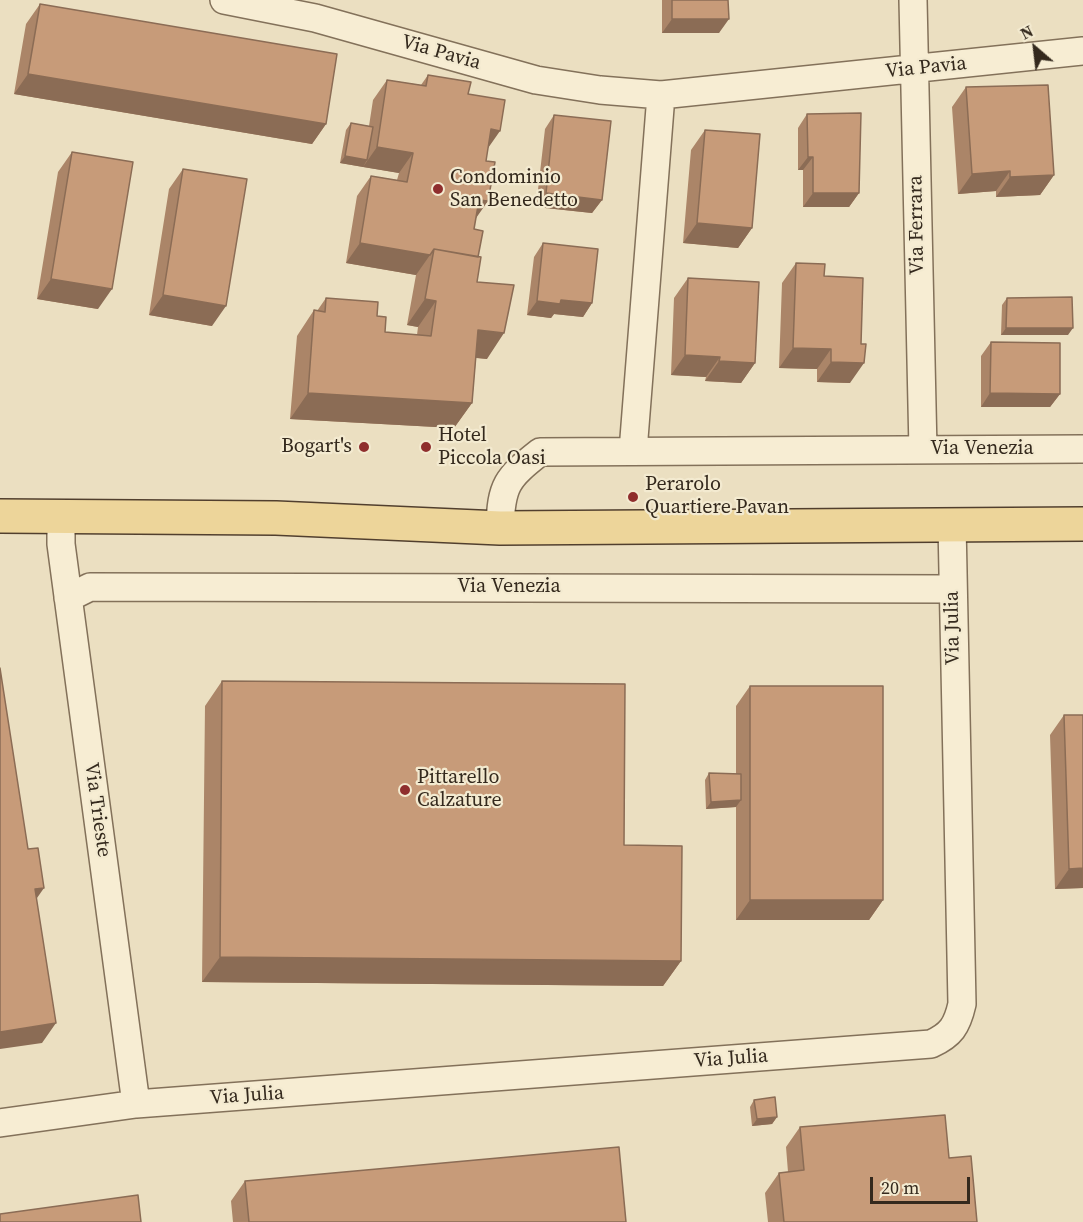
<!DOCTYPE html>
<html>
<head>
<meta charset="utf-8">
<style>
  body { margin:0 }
  #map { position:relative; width:1083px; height:1222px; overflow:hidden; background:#ebdfc1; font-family:"Source Serif 4",serif }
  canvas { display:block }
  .north { position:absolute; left:1005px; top:18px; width:60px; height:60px; -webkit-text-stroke:4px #f3ead0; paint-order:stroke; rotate:332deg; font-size:16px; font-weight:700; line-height:24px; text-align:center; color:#34291d }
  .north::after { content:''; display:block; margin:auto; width:21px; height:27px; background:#34291d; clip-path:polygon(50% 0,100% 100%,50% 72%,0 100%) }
  .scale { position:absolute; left:870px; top:1177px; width:100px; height:27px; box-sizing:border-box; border:3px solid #34291d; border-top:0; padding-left:8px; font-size:18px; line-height:21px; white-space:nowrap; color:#34291d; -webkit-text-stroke:4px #f3ead0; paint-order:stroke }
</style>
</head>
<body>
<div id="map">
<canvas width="1083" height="1222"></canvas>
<div class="north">N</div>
<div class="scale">20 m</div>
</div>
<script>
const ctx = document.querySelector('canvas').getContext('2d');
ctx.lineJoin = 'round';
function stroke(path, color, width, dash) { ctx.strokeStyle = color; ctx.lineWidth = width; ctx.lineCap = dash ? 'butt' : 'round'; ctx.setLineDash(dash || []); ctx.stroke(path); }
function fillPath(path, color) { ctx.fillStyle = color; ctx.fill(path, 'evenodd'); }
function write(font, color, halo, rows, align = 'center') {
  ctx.font = font + ' "Source Serif 4",serif'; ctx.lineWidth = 4.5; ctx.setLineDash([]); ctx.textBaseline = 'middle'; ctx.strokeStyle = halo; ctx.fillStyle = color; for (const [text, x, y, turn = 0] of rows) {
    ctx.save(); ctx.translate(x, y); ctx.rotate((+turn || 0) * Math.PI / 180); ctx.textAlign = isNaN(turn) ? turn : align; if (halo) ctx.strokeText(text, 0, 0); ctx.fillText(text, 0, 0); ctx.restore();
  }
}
const minor = new Path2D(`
  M 224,0 L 315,18 L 536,80 L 600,90 L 661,95 L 1083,51
  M 913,0 L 923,450
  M 633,451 L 661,95
  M 61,516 L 61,544 L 136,1104
  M 500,528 C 501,485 507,478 540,452 L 1083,449
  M 68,598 L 90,587 L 952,589
  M 0,1123 L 136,1104 L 931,1044 C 951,1035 957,1026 962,1004 L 952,524`);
const primary = new Path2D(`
  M 0,516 L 276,518 L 500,528 L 1083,524`);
stroke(minor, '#83715a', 30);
stroke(primary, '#513f2e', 36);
stroke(minor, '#f7edd3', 27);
stroke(primary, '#edd59a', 33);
fillPath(new Path2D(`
  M 662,0 L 728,0 L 719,33 L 662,33 Z
  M 40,4 L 326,124 L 312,144 L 14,94 L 26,24 Z
  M 428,75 L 468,94 L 488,148 L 474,229 L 478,257 L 477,282 L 487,359 L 476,358 L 472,403 L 454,428 L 290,419 L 297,336 L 314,310 L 317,311 L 326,298 L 377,316 L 385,332 L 417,335 L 418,327 L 407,325 L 416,275 L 346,263 L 357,196 L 371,176 L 397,180 L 399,173 L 340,163 L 346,130 L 351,123 L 369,126 L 373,100 L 387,80 L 421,85 Z
  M 966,87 L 1054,175 L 1040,195 L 996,197 L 996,191 L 958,194 L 952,107 Z
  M 807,114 L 859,193 L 849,207 L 803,207 L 803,170 L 798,170 L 798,128 Z
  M 554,115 L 602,200 L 592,213 L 536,207 L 545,129 Z
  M 705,130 L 752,228 L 738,248 L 683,243 L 691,150 Z
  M 72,152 L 98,309 L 37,299 L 58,172 Z
  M 183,169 L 212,326 L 149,315 L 169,189 Z
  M 543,243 L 592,303 L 583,317 L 554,314 L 551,318 L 527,315 L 534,257 Z
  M 796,263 L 824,276 L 850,383 L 817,382 L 817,369 L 779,368 L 782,283 Z
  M 688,278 L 755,363 L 741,383 L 705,381 L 706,377 L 671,375 L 674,298 Z
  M 1007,298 L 1068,335 L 1001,335 L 1002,305 Z
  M 991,342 L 1060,394 L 1050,407 L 981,407 L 981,356 Z
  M 222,681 L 624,845 L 681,961 L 663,986 L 202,982 L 205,706 Z
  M 750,686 L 883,900 L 869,920 L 736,920 L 736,807 L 706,809 L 705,780 L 709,773 L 736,774 L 736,706 Z
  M 1064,715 L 1083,715 L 1083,888 L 1055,889 L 1050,735 Z
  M 754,1100 L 777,1117 L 772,1124 L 752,1126 L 750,1107 Z
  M 800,1127 L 949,1158 L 977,1222 L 768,1222 L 765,1193 L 779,1173 L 788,1172 L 786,1147 Z
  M 245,1181 L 626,1222 L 233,1222 L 231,1201 Z`), '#ab8568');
fillPath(new Path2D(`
  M 672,19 L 729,19 L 719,33 L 662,33 Z
  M 28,74 L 326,124 L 312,144 L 14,94 Z
  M 491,129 L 500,131 L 486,151 Z
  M 377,147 L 413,153 L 399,173 L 363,167 Z
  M 345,156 L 367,160 L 363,167 L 340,163 Z
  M 808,157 L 813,157 L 803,170 L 798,170 Z
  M 1010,171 L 996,191 L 958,194 L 972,174 Z
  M 1054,175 L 1040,195 L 996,197 L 1010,177 Z
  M 546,193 L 602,200 L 592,213 L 536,207 Z
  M 813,193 L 859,193 L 849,207 L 803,207 Z
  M 479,200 L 488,201 L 474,221 Z
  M 697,223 L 752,228 L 738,248 L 683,243 Z
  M 360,243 L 430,255 L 416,275 L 346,263 Z
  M 51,279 L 112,289 L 98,309 L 37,299 Z
  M 163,295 L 226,306 L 212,326 L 149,315 Z
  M 425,299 L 436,301 L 418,327 L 407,325 Z
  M 561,300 L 592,303 L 583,317 L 554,314 L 551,318 L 527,315 L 537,301 Z
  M 1006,328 L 1073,328 L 1068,335 L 1001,335 Z
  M 478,330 L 504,333 L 487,359 L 460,356 Z
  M 793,348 L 831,349 L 817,369 L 779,368 Z
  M 685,355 L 720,357 L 706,377 L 671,375 Z
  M 719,361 L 755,363 L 741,383 L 705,381 Z
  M 831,362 L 864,363 L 850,383 L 817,382 Z
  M 308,393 L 472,403 L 454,428 L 290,419 Z
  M 990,393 L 1060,394 L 1050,407 L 981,407 Z
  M 741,800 L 736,807 L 706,809 L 711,802 Z
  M 1083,868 L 1083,888 L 1055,889 L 1069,869 Z
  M 44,888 L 30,908 L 35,889 Z
  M 750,900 L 883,900 L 869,920 L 736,920 Z
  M 220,957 L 681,961 L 663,986 L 202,982 Z
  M 56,1023 L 42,1043 L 0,1049 L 0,1032 Z
  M 777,1117 L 772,1124 L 752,1126 L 757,1119 Z`), '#8b6c55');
const building = new Path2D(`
  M 672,0 L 728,0 L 729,19 L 672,19 Z
  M 40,4 L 337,54 L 326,124 L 28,74 Z
  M 428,75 L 471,82 L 468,94 L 505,100 L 500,131 L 491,129 L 486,161 L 495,162 L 488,201 L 479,200 L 474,229 L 483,231 L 478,257 L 434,249 L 430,255 L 360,243 L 371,176 L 407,182 L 413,153 L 377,147 L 387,80 L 426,86 Z
  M 1048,85 L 1054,175 L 1010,177 L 1010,171 L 972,174 L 966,87 Z
  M 861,113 L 859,193 L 813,193 L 813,157 L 808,157 L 807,114 Z
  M 554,115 L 611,121 L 602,200 L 546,193 Z
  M 351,123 L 373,127 L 367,160 L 345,156 Z
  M 705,130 L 760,134 L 752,228 L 697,223 Z
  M 72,152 L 133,162 L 112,289 L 51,279 Z
  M 183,169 L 247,179 L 226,306 L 163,295 Z
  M 543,243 L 598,249 L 592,303 L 561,300 L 560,304 L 537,301 Z
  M 434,249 L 481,257 L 477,282 L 514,285 L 504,333 L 478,330 L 472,403 L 308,393 L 314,310 L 325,312 L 326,298 L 378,302 L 377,316 L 386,317 L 385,332 L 431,336 L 436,301 L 425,299 Z
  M 796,263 L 825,264 L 824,276 L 863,278 L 861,344 L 866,344 L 864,363 L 831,362 L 831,349 L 793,348 Z
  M 688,278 L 759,282 L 755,363 L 719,361 L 720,357 L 685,355 Z
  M 1072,297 L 1073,328 L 1006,328 L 1007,298 Z
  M 991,342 L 1060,343 L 1060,394 L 990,393 Z
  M 0,668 L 28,849 L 38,848 L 44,888 L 35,889 L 56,1023 L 0,1032 Z
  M 222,681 L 625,684 L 624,845 L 682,846 L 681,961 L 220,957 Z
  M 750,686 L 883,686 L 883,900 L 750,900 Z
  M 1064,715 L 1083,715 L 1083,868 L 1069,869 Z
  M 709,773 L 741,774 L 741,800 L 711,802 Z
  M 775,1097 L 777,1117 L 757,1119 L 754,1100 Z
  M 945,1115 L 949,1158 L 971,1156 L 977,1222 L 784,1222 L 779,1173 L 804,1170 L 800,1127 Z
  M 619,1147 L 626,1222 L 249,1222 L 245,1181 Z
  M 138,1195 L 141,1222 L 0,1222 L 0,1214 Z`);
fillPath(building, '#c79b79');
stroke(building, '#8b6c55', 1.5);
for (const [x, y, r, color] of [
  [438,189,6,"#8f2e2d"],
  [364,447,6,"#8f2e2d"],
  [426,447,6,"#8f2e2d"],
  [633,497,6,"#8f2e2d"],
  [405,790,6,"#8f2e2d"]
]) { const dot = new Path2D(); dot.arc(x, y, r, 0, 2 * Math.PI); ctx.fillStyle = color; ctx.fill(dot); stroke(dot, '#f3ead0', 2); }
write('20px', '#34291d', '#f3ead0', [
  ["Via Pavia",441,53,16],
  ["Via Pavia",926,68,-6],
  ["Via Ferrara",917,225,-91],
  ["Via Venezia",982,449],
  ["Via Venezia",509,587],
  ["Via Julia",953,628,-91],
  ["Via Trieste",97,810,82],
  ["Via Julia",731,1059,-4],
  ["Via Julia",247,1096,-4]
]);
write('20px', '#34291d', '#f3ead0', [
  ["Condominio",450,178],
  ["San Benedetto",450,201],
  ["Hotel",438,436],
  ["Piccola Oasi",438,459],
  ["Bogart's",352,447,"right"],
  ["Perarolo",645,485],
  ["Quartiere Pavan",645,508],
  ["Pittarello",417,778],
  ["Calzature",417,801]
], 'left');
</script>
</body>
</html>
